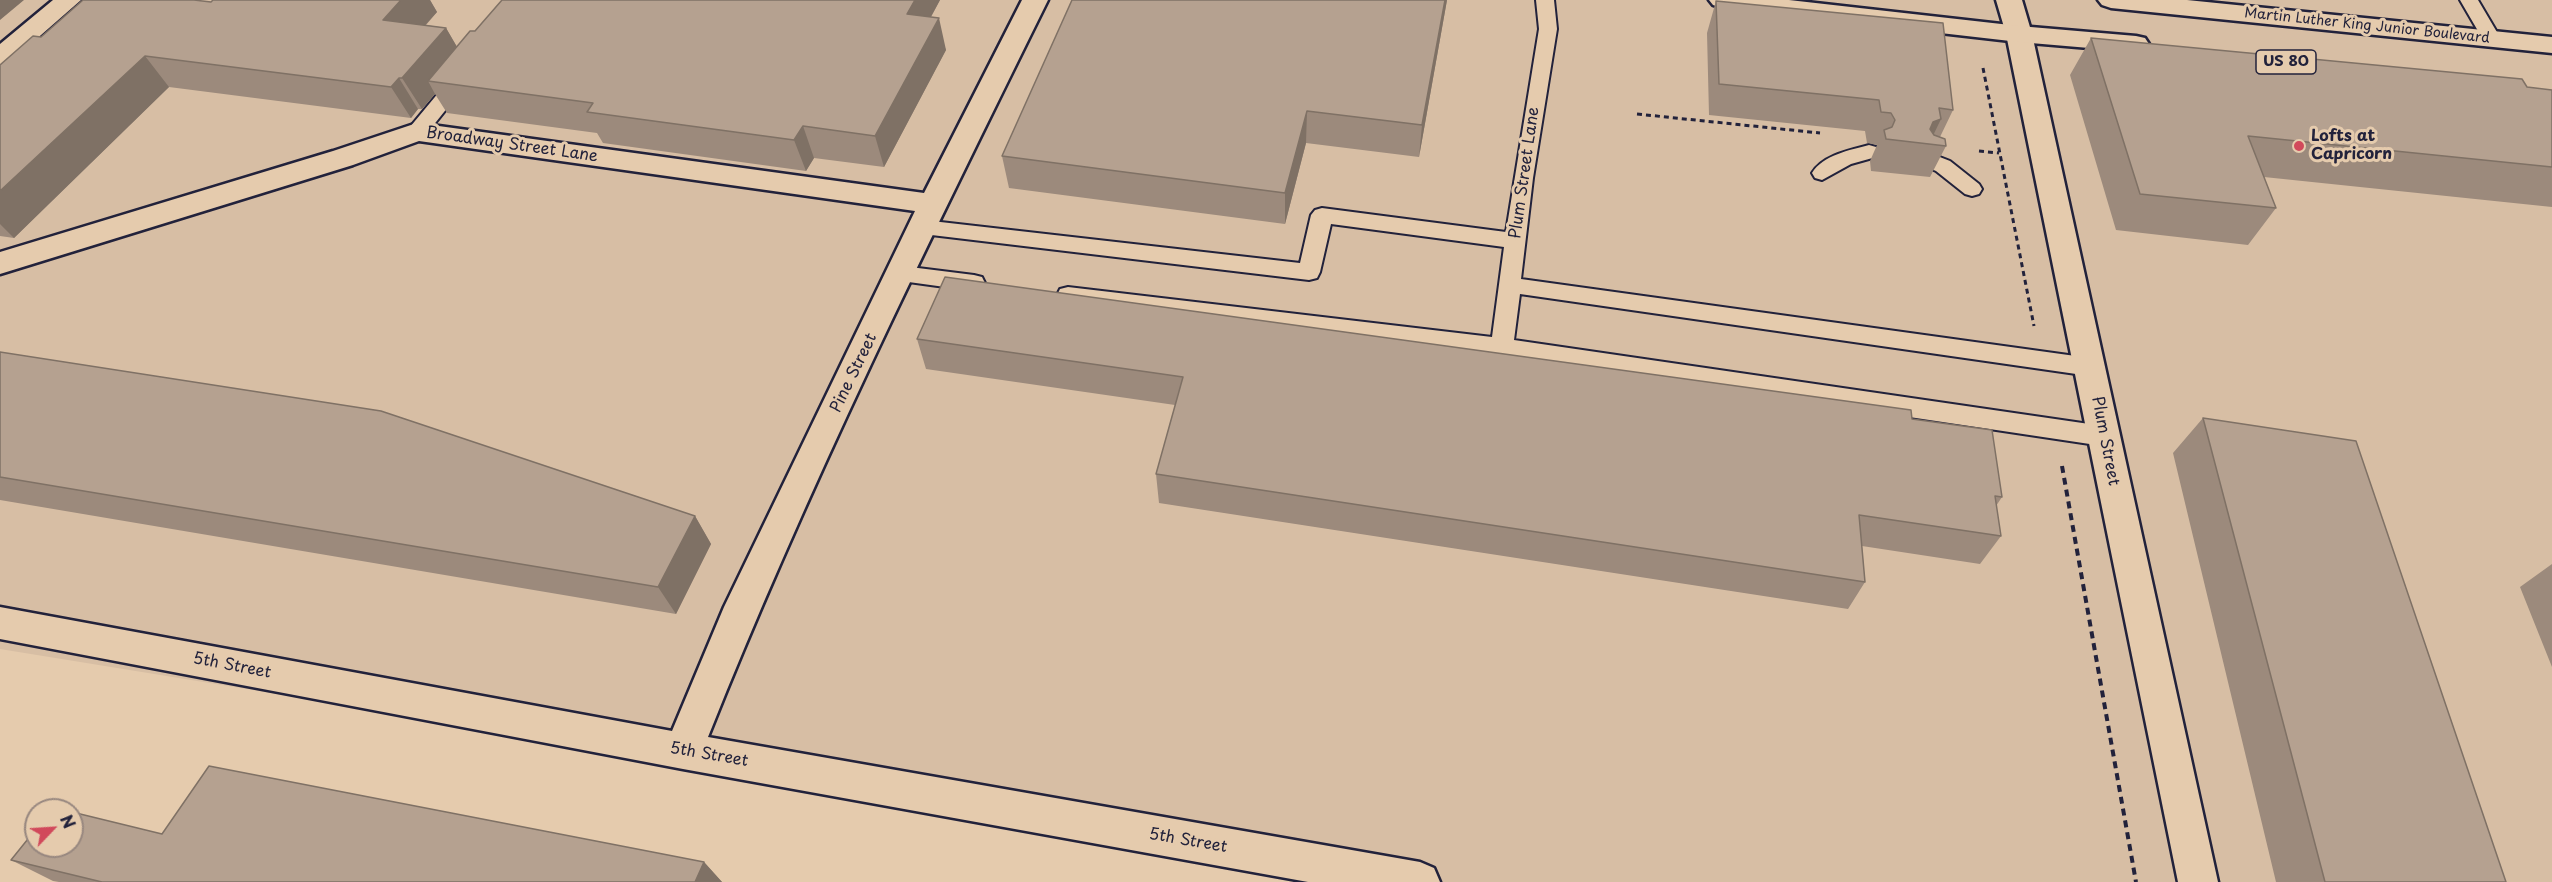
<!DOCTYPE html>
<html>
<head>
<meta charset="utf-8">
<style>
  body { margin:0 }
  #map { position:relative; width:2552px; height:882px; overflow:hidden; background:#e5cbad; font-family:"Playpen Sans",sans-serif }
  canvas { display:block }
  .north { position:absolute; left:24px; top:798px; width:60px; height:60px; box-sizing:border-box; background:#e5cbad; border:2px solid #97877f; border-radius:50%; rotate:65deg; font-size:16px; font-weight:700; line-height:24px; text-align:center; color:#22223b }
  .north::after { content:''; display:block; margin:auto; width:21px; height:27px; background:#d1495b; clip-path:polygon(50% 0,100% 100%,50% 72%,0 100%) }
</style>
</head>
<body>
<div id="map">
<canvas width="2552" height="882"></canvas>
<div class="north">N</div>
</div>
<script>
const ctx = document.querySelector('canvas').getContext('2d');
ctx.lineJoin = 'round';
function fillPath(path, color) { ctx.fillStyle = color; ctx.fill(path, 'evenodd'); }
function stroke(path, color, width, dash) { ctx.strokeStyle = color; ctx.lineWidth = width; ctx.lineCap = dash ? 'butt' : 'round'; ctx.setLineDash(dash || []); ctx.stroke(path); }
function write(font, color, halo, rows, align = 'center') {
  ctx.font = font + ' "Playpen Sans",sans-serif'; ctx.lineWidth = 6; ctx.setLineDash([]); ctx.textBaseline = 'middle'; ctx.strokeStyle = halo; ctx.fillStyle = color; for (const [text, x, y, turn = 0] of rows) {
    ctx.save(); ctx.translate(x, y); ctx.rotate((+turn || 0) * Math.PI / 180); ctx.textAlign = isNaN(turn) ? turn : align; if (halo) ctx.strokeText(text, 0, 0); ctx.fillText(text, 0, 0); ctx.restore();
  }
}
fillPath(new Path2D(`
  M 0,0 L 2552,0 L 2552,882 L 1417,882 L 1246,851 L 0,649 Z`), '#d7bea4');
const service = new Path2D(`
  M 1536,0 L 1554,0 L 1557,29 L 1533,178 L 1521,279 L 2090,358 L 2098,361 L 2102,367 L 2098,373 L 2090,376 L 1520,294 L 1514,340 L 2103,426 L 2111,429 L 2115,436 L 2111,443 L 2103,446 L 1502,356 L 1068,303 L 1060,301 L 1057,295 L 1060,289 L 1068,287 L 1492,337 L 1504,247 L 1331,224 L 1320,272 L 1317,278 L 1309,280 L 923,234 L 916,232 L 912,227 L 916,222 L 923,220 L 1300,263 L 1311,215 L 1315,210 L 1322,208 L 1506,232 L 1539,29 Z
  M 2460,0 L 2478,0 L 2501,39 L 2499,43 L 2485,43 Z
  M 461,72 L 468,74 L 471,78 L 468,82 L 424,137 L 417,139 L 410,137 L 407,132 L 410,127 L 454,74 Z
  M 1869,145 L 1876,147 L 1879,152 L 1876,157 L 1851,164 L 1822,180 L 1815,178 L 1812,173 C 1823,155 1850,150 1869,145 Z
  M 1927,152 L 1950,161 L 1979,184 L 1982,189 L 1979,194 L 1972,196 L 1965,194 L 1936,171 L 1920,164 L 1917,159 L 1920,154 Z
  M 902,266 L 974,275 L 982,277 L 985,283 L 982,289 L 974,291 L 894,280 L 891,274 L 894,268 Z`);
const minor = new Path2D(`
  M 53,0 L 81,0 L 9,63 L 0,65 L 0,44 Z
  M 1022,0 L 1048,0 C 928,243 808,486 708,737 L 1420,862 L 1434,868 L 1440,882 L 1308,882 L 683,769 L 0,639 L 0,607 L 672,731 L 724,607 L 915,211 L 419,141 L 353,165 L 0,274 L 0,252 L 333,151 L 417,123 L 924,193 Z
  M 1996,0 L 2022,0 L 2032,34 L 2218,882 L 2178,882 L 2006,34 Z`);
const primary = new Path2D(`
  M 1709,0 L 1789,0 L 2019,26 L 2136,36 L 2145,38 L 2149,44 L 2145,50 L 2136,52 L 2019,42 L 1722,8 L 1713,5 Z
  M 2098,0 L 2187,0 L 2552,37 L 2552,53 L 2111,8 L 2102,5 Z`);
stroke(service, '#22223b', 4);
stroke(minor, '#22223b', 5);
stroke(primary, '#22223b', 5);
stroke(new Path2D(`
  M 1983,68 L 2034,326
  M 1637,114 L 1820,133
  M 1979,151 L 1999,153`), '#22223b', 3, [5, 4]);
stroke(new Path2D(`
  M 2062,466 L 2136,882`), '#22223b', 4, [7, 5]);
fillPath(service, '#e5cbad');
fillPath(minor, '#e5cbad');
fillPath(primary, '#e5cbad');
fillPath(new Path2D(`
  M 213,0 L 430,0 L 437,12 L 426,25 L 446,28 L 457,47 L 475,31 L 502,0 L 940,0 L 931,17 L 946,50 L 884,167 L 814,158 L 806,171 L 603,143 L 597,133 L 447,113 L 435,94 L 422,109 L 418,109 L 411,118 L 169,87 L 14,238 L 0,236 L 0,65 L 41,37 L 211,2 Z
  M 1447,0 L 1419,157 L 1306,143 L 1285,224 L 1009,188 L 1002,156 Z
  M 1716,1 L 1953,110 L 1940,137 L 1946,146 L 1930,177 L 1871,171 L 1870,161 L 1877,145 L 1867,143 L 1865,131 L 1709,115 L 1707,33 Z
  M 2091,38 L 2552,90 L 2552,207 L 2264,177 L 2276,208 L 2248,245 L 2116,230 L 2070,75 Z
  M 917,339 L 1912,419 L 2002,497 L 1996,506 L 2001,536 L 1980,564 L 1862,546 L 1865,582 L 1848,609 L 1159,503 L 1156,474 L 1175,405 L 926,369 Z
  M 0,352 L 695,516 L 711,544 L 676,614 L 0,500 Z
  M 2203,418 L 2506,882 L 2276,882 L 2173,453 Z
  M 2552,564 L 2552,667 L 2520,587 Z
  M 162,834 L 704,862 L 722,882 L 59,882 L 53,881 L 11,860 Z`), '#9c8a7c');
fillPath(new Path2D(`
  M 0,0 L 24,0 L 0,20 Z
  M 401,0 L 430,0 L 437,12 L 402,51 L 383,20 Z
  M 915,0 L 940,0 L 915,46 L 907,14 Z
  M 1445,0 L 1447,0 L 1419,157 L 1422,125 Z
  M 939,18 L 946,50 L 884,167 L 875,136 Z
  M 446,28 L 464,59 L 428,81 L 435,94 L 422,109 L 402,78 Z
  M 145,56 L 169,87 L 14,238 L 0,224 L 0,191 Z
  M 399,78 L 418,109 L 411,118 L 391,87 Z
  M 1307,111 L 1306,143 L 1285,224 L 1285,193 Z
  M 1941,119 L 1929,144 L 1923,143 L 1933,122 Z
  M 803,126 L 814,158 L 806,171 L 794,140 Z
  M 695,516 L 711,544 L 676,614 L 658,587 Z
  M 704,862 L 722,882 L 695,882 Z`), '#7f7165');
const building = new Path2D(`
  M 83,0 L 194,0 L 211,2 L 213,0 L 401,0 L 383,20 L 446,28 L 402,78 L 399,78 L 391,87 L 145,56 L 0,191 L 0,65 L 33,36 L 41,37 Z
  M 502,0 L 915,0 L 907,14 L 939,18 L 875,136 L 803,126 L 794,140 L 587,112 L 593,103 L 428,81 L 470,31 L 475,31 Z
  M 1072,0 L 1445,0 L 1422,125 L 1307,111 L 1285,193 L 1002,156 Z
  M 1716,1 L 1943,23 L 1953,110 L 1939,108 L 1941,119 L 1933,122 L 1930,129 L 1934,135 L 1945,139 L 1946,146 L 1886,139 L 1884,130 L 1892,127 L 1895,120 L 1891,113 L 1881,112 L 1879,100 L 1719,84 Z
  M 2091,38 L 2522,79 L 2527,87 L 2552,90 L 2552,167 L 2248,136 L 2276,208 L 2140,194 Z
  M 945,277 L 1911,410 L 1912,419 L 1992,430 L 2002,497 L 1995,496 L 2001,536 L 1859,515 L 1865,582 L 1156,474 L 1183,377 L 917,339 Z
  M 0,352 L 381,411 L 695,516 L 658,587 L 0,477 Z
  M 2203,418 L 2356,441 L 2506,882 L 2325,882 Z
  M 209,766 L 704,862 L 695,882 L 102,882 L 11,860 L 36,829 L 36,846 L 72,846 L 72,812 L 162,834 Z`);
fillPath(building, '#b5a190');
stroke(building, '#7f7165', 1.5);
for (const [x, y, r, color] of [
  [2299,146,6,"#d1495b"]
]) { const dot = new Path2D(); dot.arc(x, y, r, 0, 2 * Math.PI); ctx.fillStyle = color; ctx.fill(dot); stroke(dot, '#e5cbad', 2); }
write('14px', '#22223b', '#e5cbad', [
  ["Martin Luther King Junior Boulevard",2367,26,6]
]);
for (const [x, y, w] of [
  [2286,62,60]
]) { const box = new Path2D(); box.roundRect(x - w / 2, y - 12, w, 24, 4.5); ctx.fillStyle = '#e5cbad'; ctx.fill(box); stroke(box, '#22223b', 1.5); }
write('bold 15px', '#22223b', null, [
  ["US 80",2286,62]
]);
write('bold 16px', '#22223b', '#e5cbad', [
  ["Lofts at",2311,137],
  ["Capricorn",2311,155]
], 'left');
write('16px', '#22223b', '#e5cbad', [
  ["Broadway Street Lane",512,145,8],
  ["Plum Street Lane",1525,173,-82],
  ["Pine Street",854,373,-64],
  ["Plum Street",2105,441,79],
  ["5th Street",232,666,11],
  ["5th Street",709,755,10],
  ["5th Street",1188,841,10]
]);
</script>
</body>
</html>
